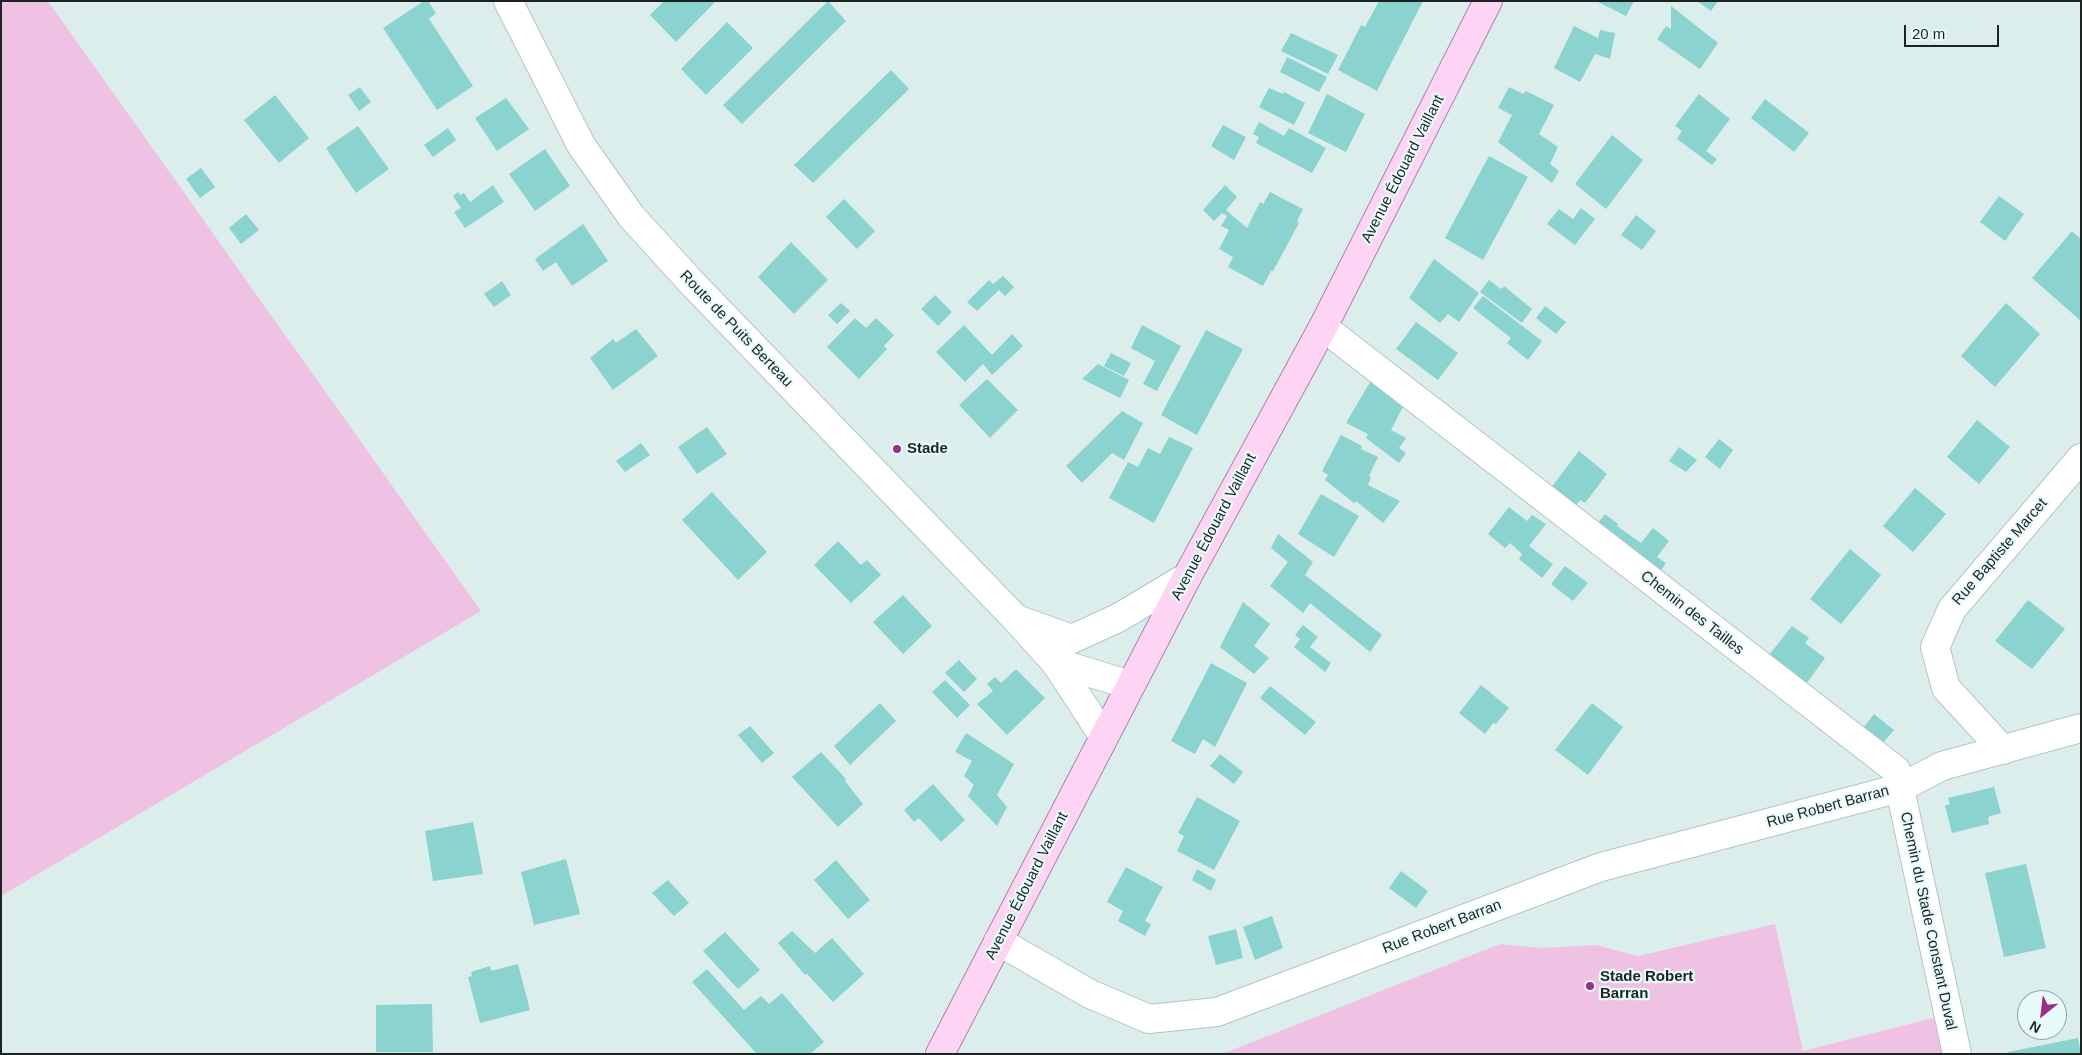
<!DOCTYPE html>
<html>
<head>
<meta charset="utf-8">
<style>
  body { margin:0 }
  #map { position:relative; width:2082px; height:1055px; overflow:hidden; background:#dbeeec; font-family:Arial,sans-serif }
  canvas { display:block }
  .frame { position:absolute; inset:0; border:2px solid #1d2323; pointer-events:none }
  .north { position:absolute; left:2017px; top:990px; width:50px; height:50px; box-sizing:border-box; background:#e8fbfa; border:1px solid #97a5a4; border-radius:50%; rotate:209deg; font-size:14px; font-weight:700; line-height:20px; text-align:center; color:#1d2323 }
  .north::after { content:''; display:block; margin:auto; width:18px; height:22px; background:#9c2c8a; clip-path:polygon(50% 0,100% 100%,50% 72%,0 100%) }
  .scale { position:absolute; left:1904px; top:25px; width:95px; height:22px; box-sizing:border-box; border:2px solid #1d2323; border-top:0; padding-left:6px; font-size:15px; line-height:18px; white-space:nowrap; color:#1d2323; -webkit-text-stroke:4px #e8fbfa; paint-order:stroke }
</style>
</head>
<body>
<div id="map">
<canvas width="2082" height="1055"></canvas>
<div class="frame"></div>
<div class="north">N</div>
<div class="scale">20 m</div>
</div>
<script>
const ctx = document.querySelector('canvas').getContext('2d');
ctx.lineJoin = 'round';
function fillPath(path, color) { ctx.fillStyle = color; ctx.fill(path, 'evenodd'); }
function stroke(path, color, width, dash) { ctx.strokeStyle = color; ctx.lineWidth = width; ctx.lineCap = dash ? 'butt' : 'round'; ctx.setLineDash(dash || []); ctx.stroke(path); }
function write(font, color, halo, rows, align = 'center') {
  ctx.font = font + ' Arial,sans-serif'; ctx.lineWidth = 4.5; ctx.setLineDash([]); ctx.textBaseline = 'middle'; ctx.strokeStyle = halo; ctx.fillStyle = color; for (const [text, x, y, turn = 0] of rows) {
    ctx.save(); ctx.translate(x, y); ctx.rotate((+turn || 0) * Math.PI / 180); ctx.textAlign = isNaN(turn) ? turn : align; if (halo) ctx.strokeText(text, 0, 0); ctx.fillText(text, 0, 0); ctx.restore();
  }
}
fillPath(new Path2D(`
  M 1,1 L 48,1 L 481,611 L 1,896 Z
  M 1775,924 L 1803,1051 L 1941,1016 L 1949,1054 L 1222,1054 L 1500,944 L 1541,948 L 1596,945 L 1638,956 Z`), '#efc2e4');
fillPath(new Path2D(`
  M 424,1 L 428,1 L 436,13 L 429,19 L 473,86 L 437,110 L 383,28 Z
  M 664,1 L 716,1 L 676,42 L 650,15 Z
  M 828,1 L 846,21 L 742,124 L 723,105 Z
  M 1379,1 L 1423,1 L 1377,91 L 1338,70 L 1361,25 L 1365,27 Z
  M 1596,1 L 1634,1 L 1626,16 Z
  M 1697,1 L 1718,1 L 1711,11 Z
  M 1671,6 L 1718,43 L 1700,69 L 1657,39 L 1666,26 L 1671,29 Z
  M 727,22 L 753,48 L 706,95 L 681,69 Z
  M 1574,26 L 1598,38 L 1600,30 L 1615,33 L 1610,59 L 1595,54 L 1580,82 L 1554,68 Z
  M 1291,33 L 1338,55 L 1328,74 L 1281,51 Z
  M 1287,57 L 1327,77 L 1319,92 L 1280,72 Z
  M 891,70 L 909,89 L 813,183 L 794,165 Z
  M 360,87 L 371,102 L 359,111 L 348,95 Z
  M 1509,87 L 1523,94 L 1526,91 L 1554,105 L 1539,134 L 1558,147 L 1550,164 L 1559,171 L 1552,183 L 1498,142 L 1512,115 L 1498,108 Z
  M 1269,88 L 1283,94 L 1284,92 L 1305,103 L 1294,125 L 1259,107 Z
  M 1327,94 L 1365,114 L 1346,152 L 1308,133 Z
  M 1699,94 L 1730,119 L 1706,151 L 1717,159 L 1712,165 L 1677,139 L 1682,131 L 1675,126 Z
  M 275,95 L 309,138 L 279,163 L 244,120 Z
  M 506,98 L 529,129 L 497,151 L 475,118 Z
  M 1765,99 L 1809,133 L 1794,152 L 1751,118 Z
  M 1259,122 L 1284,136 L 1289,128 L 1326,148 L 1312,173 L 1256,143 L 1259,137 L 1253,134 Z
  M 1223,125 L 1246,137 L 1234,160 L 1211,146 Z
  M 358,126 L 389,169 L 356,193 L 326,148 Z
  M 448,128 L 456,140 L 433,157 L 424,145 Z
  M 1612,135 L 1643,160 L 1606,209 L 1575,184 Z
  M 545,149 L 570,186 L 535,211 L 509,174 Z
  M 1489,156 L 1528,177 L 1483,260 L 1445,238 Z
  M 201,168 L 215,187 L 200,198 L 186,179 Z
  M 493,185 L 504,202 L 465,228 L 454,212 L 461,208 L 453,196 L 458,192 L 460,195 L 464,193 L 470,202 Z
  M 1225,185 L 1237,197 L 1226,210 L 1247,228 L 1260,202 L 1263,204 L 1270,192 L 1303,209 L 1297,221 L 1299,223 L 1273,271 L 1271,271 L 1263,286 L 1228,267 L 1233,257 L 1219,249 L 1229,230 L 1221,226 L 1227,216 L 1222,213 L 1214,221 L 1203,210 Z
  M 1999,196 L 2024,214 L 2005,241 L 1980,222 Z
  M 844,199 L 875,231 L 857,249 L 826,217 Z
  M 1581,208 L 1595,219 L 1575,245 L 1547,224 L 1559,209 L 1573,219 Z
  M 246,214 L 259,230 L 241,244 L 229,228 Z
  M 1636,215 L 1656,231 L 1642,250 L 1621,235 Z
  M 583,224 L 608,261 L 572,286 L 556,262 L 543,271 L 535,259 Z
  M 2072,231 L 2081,239 L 2081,321 L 2032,278 Z
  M 791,242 L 828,280 L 794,314 L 758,277 Z
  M 1434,259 L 1479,293 L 1459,322 L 1448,314 L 1440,323 L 1409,298 Z
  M 1003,276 L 1014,287 L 1005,296 L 999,290 L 977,311 L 967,302 L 989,280 L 993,284 Z
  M 1489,280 L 1501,289 L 1504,286 L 1532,309 L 1522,323 L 1480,292 Z
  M 502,281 L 511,295 L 494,307 L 484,294 Z
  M 935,295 L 952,312 L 938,326 L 921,309 Z
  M 1483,296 L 1542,341 L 1528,360 L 1507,343 L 1511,338 L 1473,308 Z
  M 841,303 L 850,311 L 837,324 L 828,315 Z
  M 2006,303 L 2040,334 L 1995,387 L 1961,356 Z
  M 1545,306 L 1566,322 L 1556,334 L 1536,318 Z
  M 855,318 L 866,328 L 876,318 L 894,335 L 884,346 L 887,349 L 859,379 L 827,347 Z
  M 1416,322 L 1458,353 L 1438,380 L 1396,349 Z
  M 964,325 L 992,355 L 1012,334 L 1023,346 L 992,375 L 983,364 L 965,382 L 936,352 Z
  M 1142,325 L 1181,346 L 1157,391 L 1143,384 L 1155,361 L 1131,348 Z
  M 636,329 L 658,356 L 613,390 L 590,358 L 613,339 L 616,343 Z
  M 1206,330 L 1243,349 L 1197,435 L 1161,415 Z
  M 1111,353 L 1131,363 L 1124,376 L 1104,366 Z
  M 1098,364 L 1129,380 L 1120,398 L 1082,379 Z
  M 987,379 L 1018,410 L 990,438 L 959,405 Z
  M 1370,382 L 1405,403 L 1391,430 L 1406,438 L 1399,448 L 1406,453 L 1399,463 L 1366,438 L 1368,434 L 1346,423 Z
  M 1122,411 L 1143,423 L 1124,460 L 1112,453 L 1082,483 L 1066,466 Z
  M 1977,420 L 2010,447 L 1979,484 L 1947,457 Z
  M 707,427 L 727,454 L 697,474 L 678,447 Z
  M 1341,435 L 1362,446 L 1361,449 L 1378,457 L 1369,476 L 1371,477 L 1368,485 L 1400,501 L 1383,523 L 1356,501 L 1354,503 L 1325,480 L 1328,475 L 1322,471 Z
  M 1169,437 L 1193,448 L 1154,523 L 1109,498 L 1128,462 L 1138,467 L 1148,448 L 1160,454 Z
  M 1719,439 L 1733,450 L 1720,469 L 1705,457 Z
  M 641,443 L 650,455 L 625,472 L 616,461 Z
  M 1679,447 L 1697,460 L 1686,472 L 1669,461 Z
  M 1579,451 L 1607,474 L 1585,503 L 1580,500 L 1575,507 L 1550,489 Z
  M 1915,488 L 1946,514 L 1913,552 L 1883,526 Z
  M 712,492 L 767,552 L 738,580 L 682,520 Z
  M 1321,494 L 1359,516 L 1334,557 L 1298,534 Z
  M 1509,507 L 1527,521 L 1532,515 L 1546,524 L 1529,546 L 1553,564 L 1542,578 L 1519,559 L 1522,554 L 1510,543 L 1505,548 L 1488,534 Z
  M 1605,514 L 1618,524 L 1617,526 L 1641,543 L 1653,528 L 1669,541 L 1657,557 L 1666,563 L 1660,572 L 1597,524 Z
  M 1278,534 L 1313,562 L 1305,575 L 1382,635 L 1370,652 L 1310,603 L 1303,613 L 1270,586 L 1288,562 L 1271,548 Z
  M 838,541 L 861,565 L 867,560 L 881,575 L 851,603 L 814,565 Z
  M 1850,549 L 1881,575 L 1841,624 L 1810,599 Z
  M 1565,566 L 1588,583 L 1573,601 L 1551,584 Z
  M 903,595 L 932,626 L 903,654 L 873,622 Z
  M 2028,600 L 2065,629 L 2032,669 L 1995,641 Z
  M 1243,602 L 1270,624 L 1254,646 L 1269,658 L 1254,674 L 1220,647 Z
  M 1303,625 L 1318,637 L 1310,647 L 1331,663 L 1325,672 L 1294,647 L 1300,639 L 1295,635 Z
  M 1792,626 L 1809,638 L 1805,643 L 1825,658 L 1806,684 L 1769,655 Z
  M 959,660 L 977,679 L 964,692 L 945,673 Z
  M 1211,663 L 1247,683 L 1215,747 L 1203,739 L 1195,754 L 1171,741 Z
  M 1016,669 L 1045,698 L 1007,735 L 977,704 L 993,691 L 987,684 L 995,677 L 1001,683 Z
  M 945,680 L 970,705 L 957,718 L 932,692 Z
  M 1481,685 L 1509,708 L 1496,724 L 1493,723 L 1485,734 L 1459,713 Z
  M 1270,686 L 1316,722 L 1305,735 L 1260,698 Z
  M 880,703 L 896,721 L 850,765 L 834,746 Z
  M 1592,703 L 1623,727 L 1588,775 L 1555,750 Z
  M 1874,714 L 1894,730 L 1883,743 L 1863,728 Z
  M 750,726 L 774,753 L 762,763 L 738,735 Z
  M 966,733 L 1014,764 L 997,795 L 1007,807 L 997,826 L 968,796 L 974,785 L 964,776 L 972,761 L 955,752 Z
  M 821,752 L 846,779 L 845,781 L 863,804 L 838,827 L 792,777 Z
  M 1220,754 L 1243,772 L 1234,784 L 1210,766 Z
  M 933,784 L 965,820 L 941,842 L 919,818 L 914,822 L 904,810 Z
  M 1994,787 L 2001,813 L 1988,817 L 1989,824 L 1952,833 L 1945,806 L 1950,804 L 1948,798 Z
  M 1197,797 L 1240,821 L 1214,870 L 1177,851 L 1184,836 L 1178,833 Z
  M 473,822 L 483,874 L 433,881 L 425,831 Z
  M 566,859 L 580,914 L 534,925 L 521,872 Z
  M 836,860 L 870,900 L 848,919 L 814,880 Z
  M 2026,864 L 2046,948 L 2004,957 L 1985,873 Z
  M 1126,867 L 1163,887 L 1145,921 L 1151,924 L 1145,936 L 1118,921 L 1123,911 L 1107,902 Z
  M 1197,869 L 1216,880 L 1211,891 L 1192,880 Z
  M 1401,871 L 1428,891 L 1416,908 L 1389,888 Z
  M 668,880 L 689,903 L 674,916 L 652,893 Z
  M 1272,916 L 1283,948 L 1255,960 L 1243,927 Z
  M 1236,929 L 1243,958 L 1216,965 L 1208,936 Z
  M 792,931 L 815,953 L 832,938 L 864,974 L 833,1002 L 807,974 L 805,975 L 778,943 Z
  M 725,932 L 760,970 L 738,989 L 703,951 Z
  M 518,964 L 530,1010 L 480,1023 L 468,977 L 472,976 L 471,972 L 490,966 L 491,971 Z
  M 707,969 L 744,1010 L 761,996 L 769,1004 L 782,993 L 824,1042 L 810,1054 L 757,1054 L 692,982 Z
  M 432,1004 L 433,1052 L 376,1052 L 376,1005 Z
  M 2078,1038 L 2081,1054 L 2008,1054 L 2008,1052 Z`), '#8bd3cf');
const minor = new Path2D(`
  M 1323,327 L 1896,770 L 1957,1054
  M 2003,750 L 1946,688 L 1935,647 L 1952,609 L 2081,458
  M 998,941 L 1090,994 L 1149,1019 L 1217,1012 L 1601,867 L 1900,788 L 1942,766 L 2081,728`);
const tertiary = new Path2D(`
  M 508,1 L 581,145 L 631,216 L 691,282 L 1016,619 L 1055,662 L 1104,737
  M 1019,620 L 1072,639 L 1118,618 L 1187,577
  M 1055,662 L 1130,685`);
const primary = new Path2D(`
  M 940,1054 L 1187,577 L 1323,327 L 1488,1`);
stroke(minor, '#b3c5c4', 30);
stroke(tertiary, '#b3c5c4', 30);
stroke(primary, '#ae84a6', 30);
stroke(minor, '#fff', 28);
stroke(tertiary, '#fff', 28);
stroke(primary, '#fdd4f4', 28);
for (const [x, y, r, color] of [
  [897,449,5,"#9c2c8a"],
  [1590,986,5,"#9c2c8a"]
]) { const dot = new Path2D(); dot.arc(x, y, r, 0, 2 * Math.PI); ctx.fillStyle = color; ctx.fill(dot); stroke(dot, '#e8fbfa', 2); }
write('15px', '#1d2323', '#e8fbfa', [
  ["Avenue Édouard Vaillant",1403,169,-63],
  ["Route de Puits Berteau",736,329,46],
  ["Avenue Édouard Vaillant",1214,527,-62],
  ["Rue Baptiste Marcet",2000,552,-49],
  ["Chemin des Tailles",1692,613,38],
  ["Rue Robert Barran",1828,807,-15],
  ["Avenue Édouard Vaillant",1027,886,-63],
  ["Chemin du Stade Constant Duval",1928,921,78],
  ["Rue Robert Barran",1442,927,-21]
]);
write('bold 15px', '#1d2323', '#e8fbfa', [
  ["Stade",907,449],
  ["Stade Robert",1600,977],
  ["Barran",1600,994]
], 'left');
</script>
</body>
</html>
